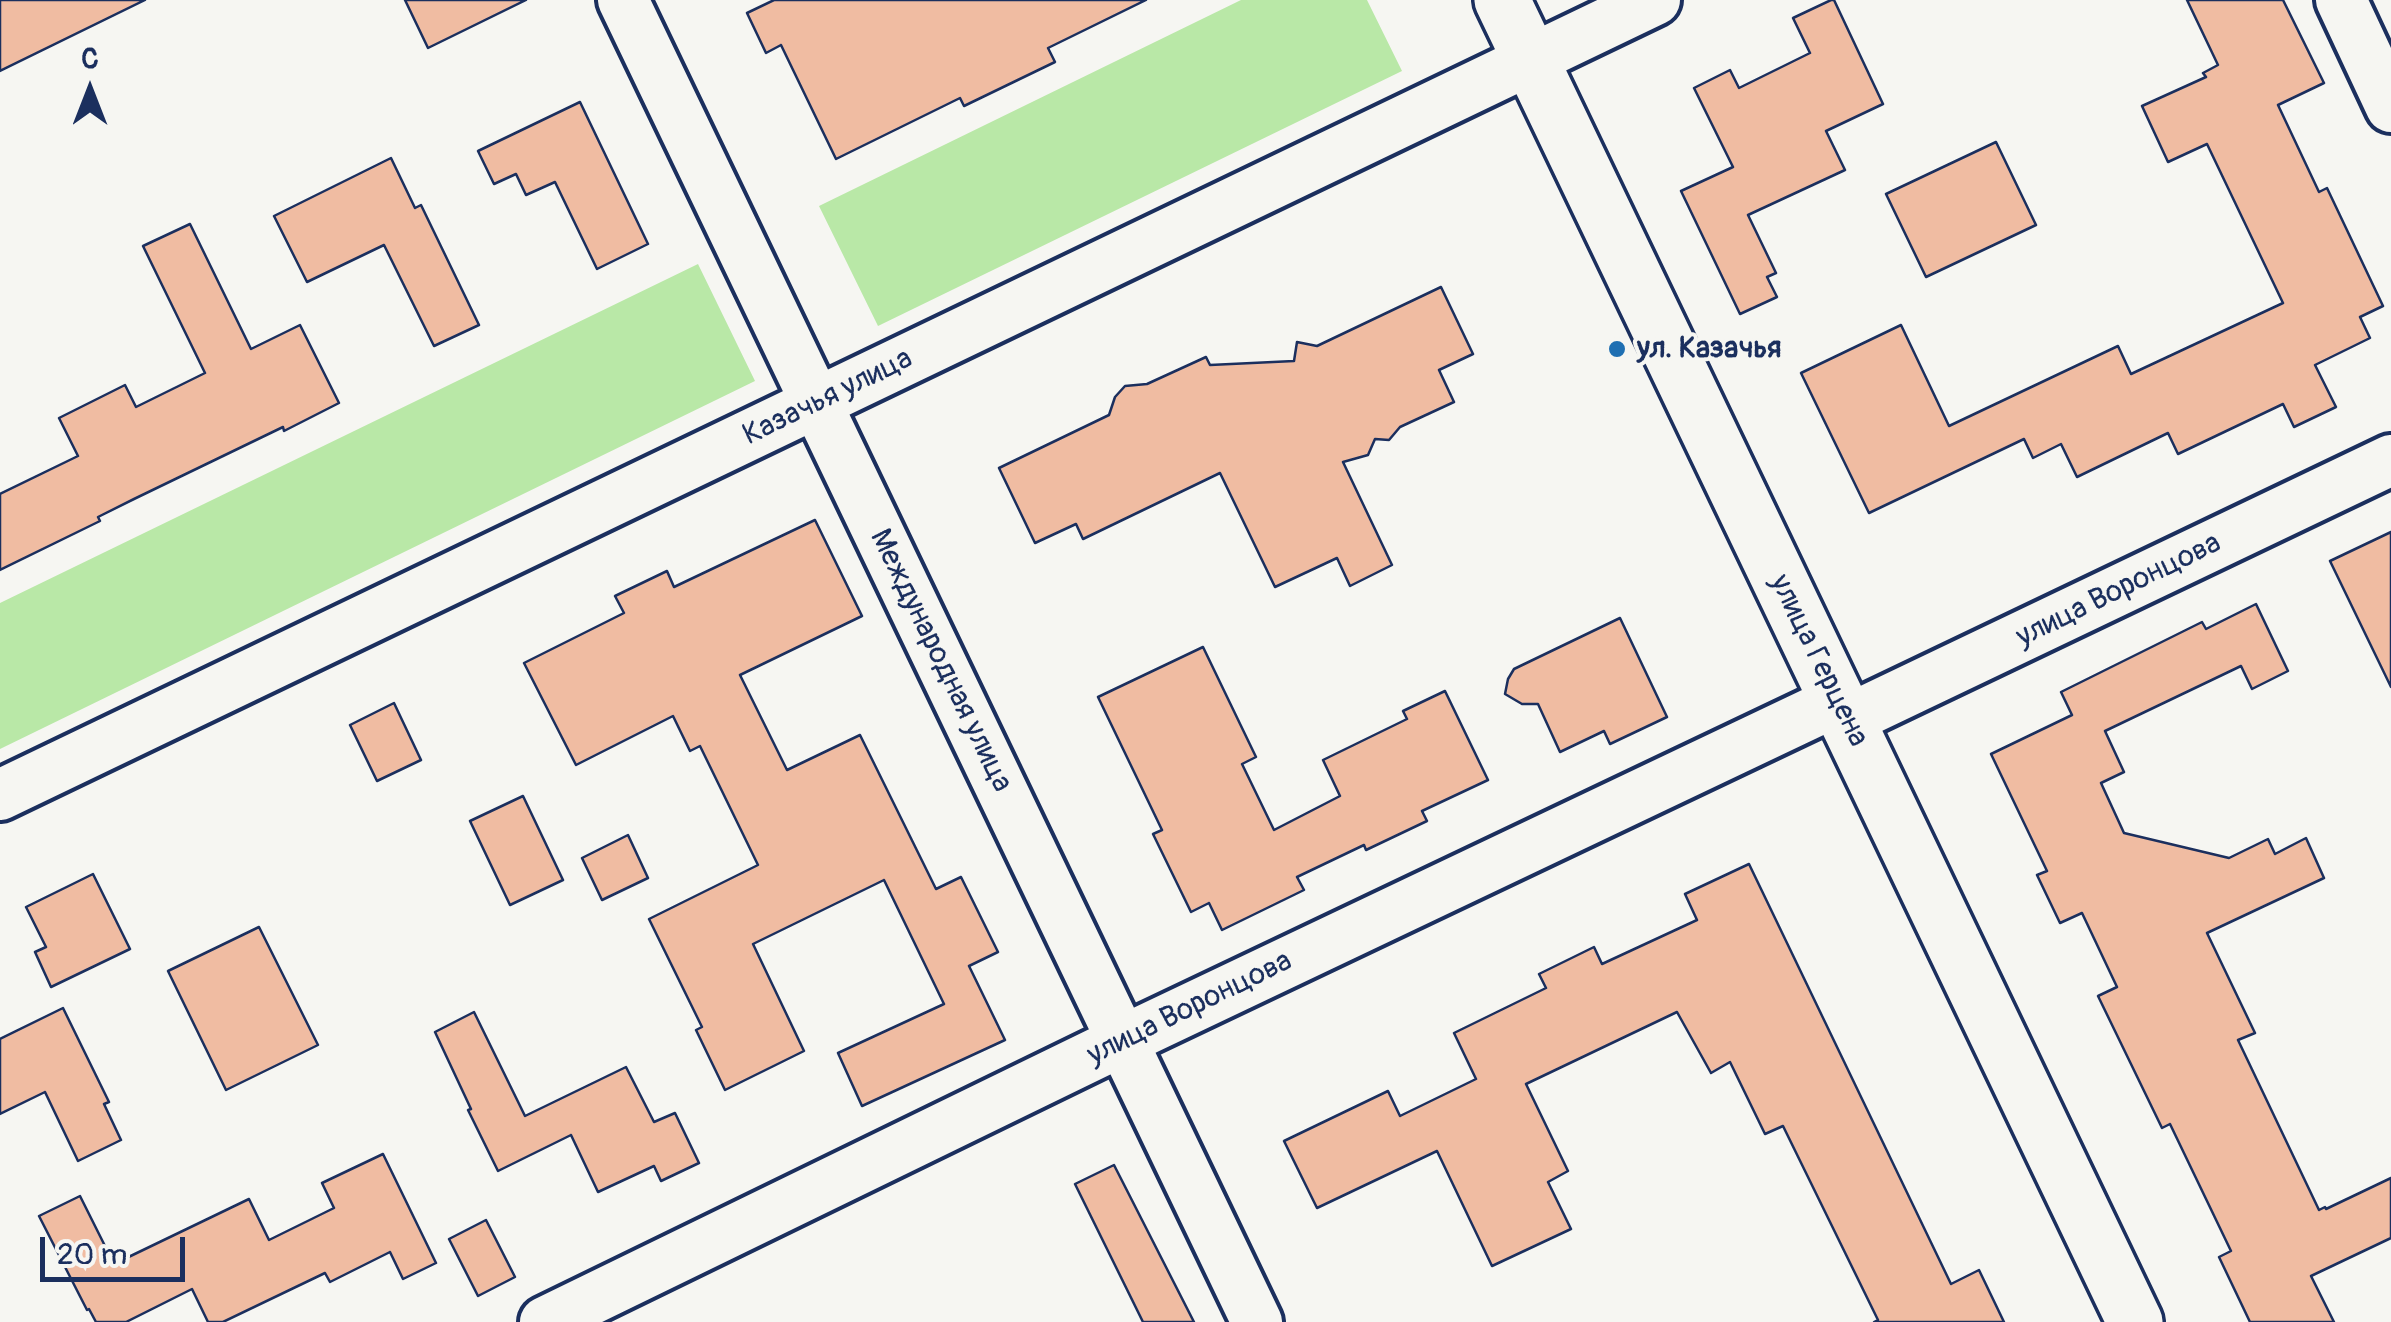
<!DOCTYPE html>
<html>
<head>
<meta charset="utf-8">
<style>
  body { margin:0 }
  #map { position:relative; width:2391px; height:1322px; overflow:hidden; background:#f6f6f2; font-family:Pangolin,sans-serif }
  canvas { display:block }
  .north { position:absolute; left:40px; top:40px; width:100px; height:100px; -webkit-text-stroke:8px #f6f6f2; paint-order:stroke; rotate:0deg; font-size:28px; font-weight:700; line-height:40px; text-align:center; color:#1b2f5e }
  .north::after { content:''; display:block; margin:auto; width:35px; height:45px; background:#1b2f5e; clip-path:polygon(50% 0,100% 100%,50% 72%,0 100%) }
  .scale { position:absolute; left:40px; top:1237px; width:145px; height:45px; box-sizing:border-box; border:5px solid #1b2f5e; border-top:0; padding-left:12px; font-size:30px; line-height:35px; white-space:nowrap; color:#1b2f5e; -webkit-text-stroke:8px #f6f6f2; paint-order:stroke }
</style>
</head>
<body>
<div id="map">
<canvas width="2391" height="1322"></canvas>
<div class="north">С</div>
<div class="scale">20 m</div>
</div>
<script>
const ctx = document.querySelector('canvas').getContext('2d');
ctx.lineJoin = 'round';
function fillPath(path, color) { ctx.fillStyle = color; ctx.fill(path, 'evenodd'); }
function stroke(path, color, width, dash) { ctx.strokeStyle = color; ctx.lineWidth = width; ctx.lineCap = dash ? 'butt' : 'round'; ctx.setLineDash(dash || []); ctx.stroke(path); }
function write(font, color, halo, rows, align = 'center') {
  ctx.font = font + ' Pangolin,sans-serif'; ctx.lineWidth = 8; ctx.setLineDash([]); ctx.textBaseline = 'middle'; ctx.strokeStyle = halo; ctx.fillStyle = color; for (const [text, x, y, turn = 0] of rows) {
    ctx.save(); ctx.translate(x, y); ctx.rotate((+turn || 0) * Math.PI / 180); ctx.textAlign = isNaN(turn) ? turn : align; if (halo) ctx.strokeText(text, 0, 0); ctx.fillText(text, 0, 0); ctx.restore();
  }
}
fillPath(new Path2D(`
  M 1241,0 L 1367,0 L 1402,71 L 878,326 L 819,206 Z
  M 698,264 L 755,381 L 0,749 L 0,603 Z`), '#b9e8a7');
const building = new Path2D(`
  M 0,0 L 145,0 L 0,71 Z
  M 405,0 L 526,0 L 428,48 Z
  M 774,0 L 1146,0 L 1048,48 L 1055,62 L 964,106 L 960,98 L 836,159 L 781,45 L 766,53 L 747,13 Z
  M 1831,0 L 1834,0 L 1883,104 L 1826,131 L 1845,170 L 1748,215 L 1776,273 L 1767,277 L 1777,297 L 1740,314 L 1681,191 L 1733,167 L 1694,88 L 1730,70 L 1739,88 L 1810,53 L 1793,18 Z
  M 2187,0 L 2283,0 L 2324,83 L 2278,105 L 2319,192 L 2327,188 L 2383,306 L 2360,317 L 2370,338 L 2315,365 L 2336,407 L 2294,427 L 2283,404 L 2178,454 L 2168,433 L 2077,477 L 2061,444 L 2033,458 L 2024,439 L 1869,513 L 1801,373 L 1901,325 L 1949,426 L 2118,346 L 2131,374 L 2283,303 L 2207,144 L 2168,162 L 2142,106 L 2206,77 L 2203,73 L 2218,65 Z
  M 580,102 L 648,244 L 597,269 L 555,182 L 526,195 L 516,174 L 494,184 L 478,151 Z
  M 1996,142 L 2036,225 L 1926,277 L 1886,194 Z
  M 391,158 L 415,208 L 421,205 L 479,325 L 434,346 L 384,245 L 307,282 L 274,216 Z
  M 190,224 L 251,349 L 300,325 L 339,403 L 284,431 L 283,427 L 134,499 L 98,517 L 100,521 L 0,570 L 0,494 L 78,456 L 59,418 L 125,385 L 136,407 L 205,373 L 143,246 Z
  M 1441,287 L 1473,354 L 1439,370 L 1454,402 L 1400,427 L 1389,440 L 1375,439 L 1368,455 L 1343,462 L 1392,565 L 1350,586 L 1337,558 L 1275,587 L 1220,473 L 1083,539 L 1076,524 L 1035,543 L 999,468 L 1109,415 L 1115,397 L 1125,386 L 1147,384 L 1206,357 L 1210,365 L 1294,361 L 1297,342 L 1317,346 Z
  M 815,520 L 862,616 L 740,675 L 787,770 L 860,735 L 936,889 L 961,877 L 998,952 L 969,966 L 1005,1040 L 862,1106 L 838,1053 L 944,1004 L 884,880 L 753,944 L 804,1051 L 725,1090 L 696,1030 L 702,1027 L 649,919 L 758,865 L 700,746 L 690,751 L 673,716 L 576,765 L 524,663 L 624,613 L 615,596 L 667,571 L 674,587 Z
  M 2391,532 L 2391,687 L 2330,561 Z
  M 2256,604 L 2288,671 L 2252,689 L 2241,666 L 2105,731 L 2124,772 L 2101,783 L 2124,833 L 2229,858 L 2268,839 L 2275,854 L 2306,838 L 2324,878 L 2207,933 L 2255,1033 L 2238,1040 L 2319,1210 L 2325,1207 L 2326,1209 L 2391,1178 L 2391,1238 L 2311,1276 L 2334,1322 L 2250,1322 L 2219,1257 L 2231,1251 L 2170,1124 L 2162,1128 L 2098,996 L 2117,987 L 2082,913 L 2060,923 L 2037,875 L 2047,871 L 1991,754 L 2072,715 L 2061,692 L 2202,622 L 2206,629 Z
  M 1620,618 L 1667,717 L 1610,744 L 1604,731 L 1560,752 L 1538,704 L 1522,704 L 1505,694 L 1508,679 L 1514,669 Z
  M 1203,647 L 1256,757 L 1242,764 L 1274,830 L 1340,796 L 1323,760 L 1407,719 L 1403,711 L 1445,691 L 1488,780 L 1422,811 L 1427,821 L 1366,850 L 1364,845 L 1297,877 L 1304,890 L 1222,930 L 1209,903 L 1191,912 L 1153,834 L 1162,830 L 1098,697 Z
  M 394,703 L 421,760 L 377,781 L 350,725 Z
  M 523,796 L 563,880 L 510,905 L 470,821 Z
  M 628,835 L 648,878 L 602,900 L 582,858 Z
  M 1749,864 L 1951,1284 L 1979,1270 L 2004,1322 L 1874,1322 L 1878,1320 L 1783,1126 L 1765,1134 L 1730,1062 L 1711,1073 L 1677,1012 L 1526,1084 L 1568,1171 L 1548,1182 L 1571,1229 L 1492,1266 L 1437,1151 L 1317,1208 L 1284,1141 L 1388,1091 L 1400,1116 L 1476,1079 L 1454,1033 L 1546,988 L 1539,974 L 1594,947 L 1602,964 L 1697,920 L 1685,894 Z
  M 93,874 L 130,949 L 51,987 L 35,952 L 46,947 L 26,907 Z
  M 259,927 L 318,1045 L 226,1090 L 168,971 Z
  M 63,1008 L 109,1102 L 104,1104 L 121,1140 L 78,1161 L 45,1092 L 0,1114 L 0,1039 Z
  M 474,1012 L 525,1116 L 626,1067 L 654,1122 L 675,1113 L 699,1163 L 661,1181 L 654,1166 L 598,1192 L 571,1135 L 498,1171 L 468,1110 L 471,1109 L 435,1032 Z
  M 383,1154 L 436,1263 L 403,1279 L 390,1252 L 330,1282 L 325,1273 L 223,1322 L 208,1322 L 192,1289 L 126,1322 L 96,1322 L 89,1309 L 87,1310 L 39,1216 L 80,1196 L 114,1264 L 249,1199 L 269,1240 L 334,1208 L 322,1183 Z
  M 1114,1165 L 1194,1322 L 1143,1322 L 1075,1184 Z
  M 486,1220 L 515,1277 L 478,1296 L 449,1239 Z`);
fillPath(building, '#f0bca2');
stroke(building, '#1b2f5e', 2.5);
const street = new Path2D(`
  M 623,0 L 1257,1322
  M 2341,0 L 2391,107
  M 1847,720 L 2391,460
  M 0,795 L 1655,0
  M 545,1322 L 1122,1041 L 1837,701`);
const secondary = new Path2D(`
  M 1502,0 L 2135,1322`);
stroke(street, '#1b2f5e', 58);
stroke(secondary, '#1b2f5e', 62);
stroke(street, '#f6f6f2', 50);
stroke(secondary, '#f6f6f2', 55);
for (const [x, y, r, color] of [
  [1617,349,10,"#1f6fb2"]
]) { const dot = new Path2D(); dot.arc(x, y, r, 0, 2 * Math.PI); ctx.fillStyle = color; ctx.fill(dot); stroke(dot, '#f6f6f2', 4); }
write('bold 30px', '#1b2f5e', '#f6f6f2', [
  ["ул. Казачья",1637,349]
], 'left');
write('30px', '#1b2f5e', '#f6f6f2', [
  ["Казачья улица",828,398,-26],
  ["улица Воронцова",2119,591,-26],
  ["Международная улица",940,661,64],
  ["улица Герцена",1818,661,64],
  ["улица Воронцова",1190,1009,-26]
]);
</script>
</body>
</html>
